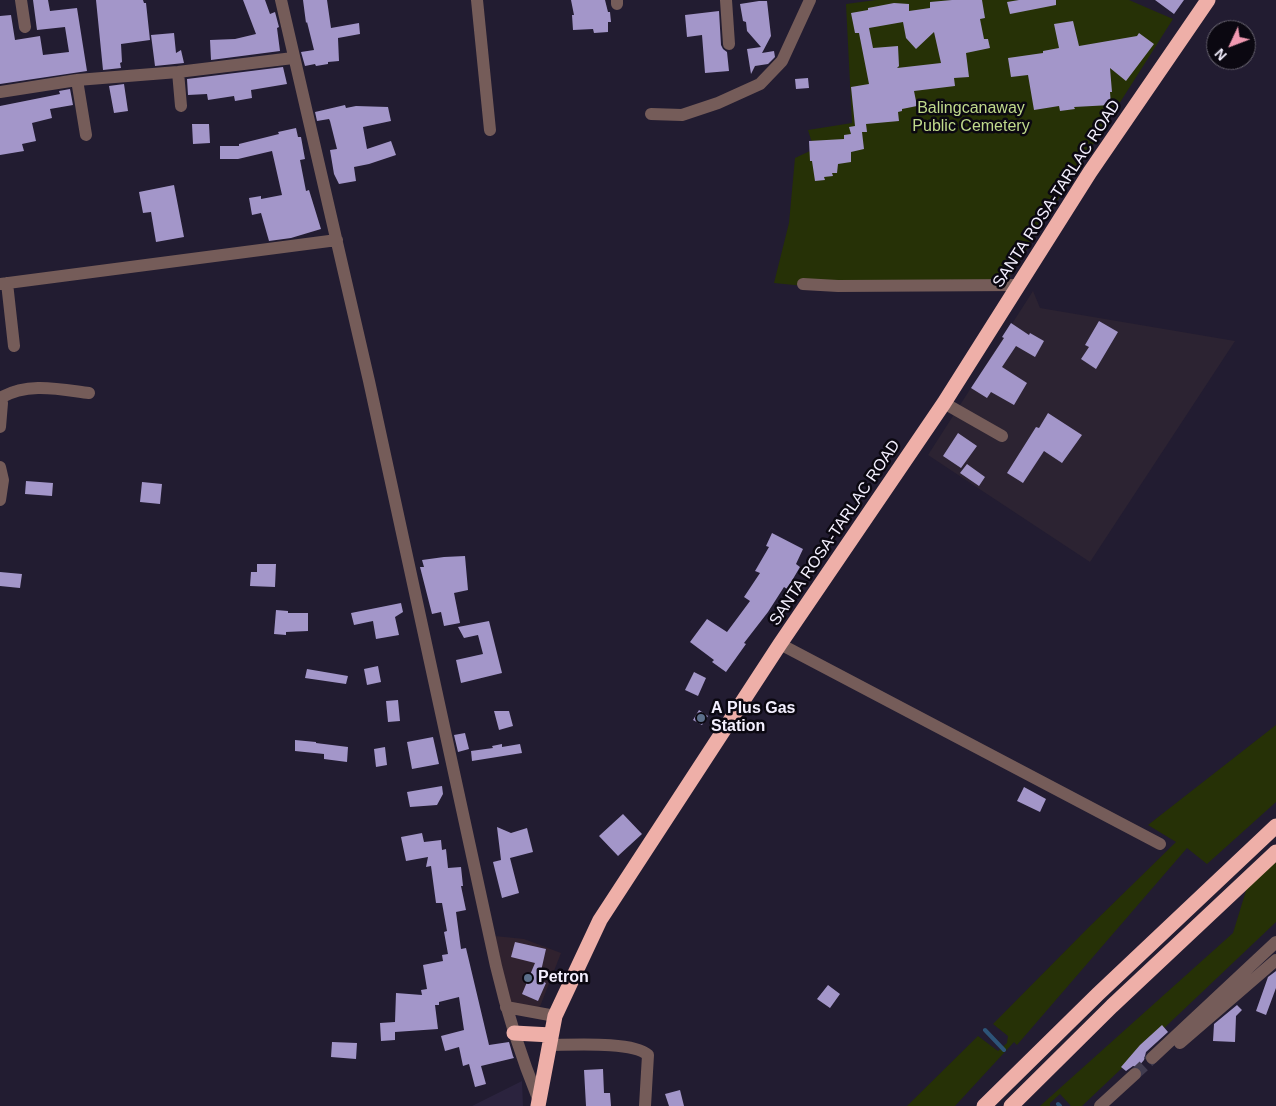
<!DOCTYPE html>
<html>
<head>
<meta charset="utf-8">
<style>
  body { margin:0 }
  #map { position:relative; width:1276px; height:1106px; overflow:hidden; background:#221c31; font-family:Helvetica,sans-serif }
  canvas { display:block }
  .north { position:absolute; left:1206px; top:20px; width:50px; height:50px; box-sizing:border-box; background:#0b0811; border:1px solid #686470; border-radius:50%; rotate:227deg; font-size:14px; font-weight:700; line-height:20px; text-align:center; color:#f3effe }
  .north::after { content:''; display:block; margin:auto; width:18px; height:22px; background:#f19ab2; clip-path:polygon(50% 0,100% 100%,50% 72%,0 100%) }
</style>
</head>
<body>
<div id="map">
<canvas width="1276" height="1106"></canvas>
<div class="north">N</div>
</div>
<script>
const ctx = document.querySelector('canvas').getContext('2d');
ctx.lineJoin = 'round';
function fillPath(path, color) { ctx.fillStyle = color; ctx.fill(path, 'evenodd'); }
function stroke(path, color, width, dash) { ctx.strokeStyle = color; ctx.lineWidth = width; ctx.lineCap = dash ? 'butt' : 'round'; ctx.setLineDash(dash || []); ctx.stroke(path); }
function write(font, color, halo, rows, align = 'center') {
  ctx.font = font + ' Helvetica,sans-serif'; ctx.lineWidth = 5; ctx.setLineDash([]); ctx.textBaseline = 'middle'; ctx.strokeStyle = halo; ctx.fillStyle = color; for (const [text, x, y, turn = 0] of rows) {
    ctx.save(); ctx.translate(x, y); ctx.rotate((+turn || 0) * Math.PI / 180); ctx.textAlign = isNaN(turn) ? turn : align; if (halo) ctx.strokeText(text, 0, 0); ctx.fillText(text, 0, 0); ctx.restore();
  }
}
fillPath(new Path2D(`
  M 495,936 L 524,939 L 561,953 L 539,1009 L 510,1003 Z`), '#30222f');
fillPath(new Path2D(`
  M 1033,291 L 1040,308 L 1235,341 L 1090,562 L 928,455 Z`), '#2c2332');
fillPath(new Path2D(`
  M 522,1081 L 523,1106 L 472,1106 Z`), '#2b233e');
fillPath(new Path2D(`
  M 876,0 L 1129,0 L 1173,19 L 1002,288 L 835,289 L 774,283 L 789,223 L 795,158 L 810,151 L 812,143 L 808,130 L 852,123 L 846,4 Z
  M 1276,725 L 1276,802 L 1207,864 L 1187,848 L 1017,1045 L 1014,1042 L 955,1106 L 907,1106 L 978,1036 L 998,1051 L 1007,1043 L 1008,1036 L 993,1024 L 1088,928 L 1176,842 L 1148,825 Z
  M 1276,862 L 1276,922 L 1082,1106 L 1071,1106 L 1060,1094 L 1050,1103 L 1050,1106 L 1040,1106 L 1233,933 L 1248,884 Z`), '#263106');
stroke(new Path2D(`
  M 985,1030 L 1004,1050
  M 1058,1104 L 1060,1106`), '#2d5478', 4);
fillPath(new Path2D(`
  M 33,0 L 48,0 L 50,11 L 77,8 L 87,71 L 0,84 L 0,16 L 11,15 L 15,40 L 40,36 L 43,55 L 69,52 L 65,27 L 37,30 Z
  M 96,0 L 143,0 L 144,3 L 146,3 L 150,40 L 121,44 L 122,62 L 120,63 L 121,68 L 103,70 Z
  M 243,0 L 265,0 L 270,14 L 275,12 L 279,27 L 277,28 L 280,51 L 211,60 L 210,40 L 235,39 L 256,34 Z
  M 303,0 L 327,0 L 331,28 L 359,23 L 360,34 L 338,38 L 339,61 L 328,62 L 328,64 L 316,66 L 315,64 L 305,66 L 301,52 L 314,50 L 307,22 L 306,23 Z
  M 571,0 L 605,0 L 608,12 L 610,12 L 611,22 L 608,22 L 608,32 L 594,33 L 593,29 L 573,30 L 572,15 L 574,15 Z
  M 952,0 L 982,0 L 985,18 L 980,19 L 984,39 L 988,39 L 990,48 L 966,53 L 969,77 L 954,78 L 955,86 L 914,91 L 917,106 L 902,109 L 902,111 L 898,112 L 899,121 L 866,124 L 867,132 L 862,132 L 864,149 L 851,152 L 851,162 L 838,164 L 837,173 L 832,173 L 833,176 L 824,177 L 825,180 L 815,181 L 812,161 L 810,161 L 809,141 L 844,139 L 844,135 L 851,134 L 849,127 L 855,126 L 851,87 L 869,84 L 859,33 L 855,33 L 851,13 L 868,10 L 868,8 L 894,3 L 909,4 L 909,11 L 930,8 L 930,2 ZM 903,22 L 906,38 L 916,49 L 934,32 L 941,63 L 897,68 L 899,66 L 898,46 L 873,48 L 869,28 Z
  M 1019,0 L 1056,0 L 1056,5 L 1010,14 L 1007,2 Z
  M 1155,0 L 1184,0 L 1174,14 Z
  M 759,1 L 767,1 L 771,36 L 762,53 L 774,51 L 775,57 L 768,64 L 755,66 L 751,74 L 747,49 L 761,47 L 747,31 L 746,22 L 743,21 L 740,4 Z
  M 719,11 L 721,45 L 723,49 L 727,52 L 729,71 L 705,73 L 702,35 L 687,37 L 685,15 Z
  M 1073,21 L 1079,46 L 1137,36 L 1139,33 L 1154,44 L 1126,81 L 1110,68 L 1112,92 L 1110,92 L 1111,105 L 1074,107 L 1075,109 L 1060,111 L 1059,106 L 1034,110 L 1028,75 L 1011,77 L 1008,58 L 1043,53 L 1043,51 L 1059,48 L 1054,24 Z
  M 174,33 L 176,53 L 181,50 L 184,63 L 155,66 L 151,35 Z
  M 283,67 L 287,84 L 251,90 L 252,98 L 235,101 L 234,96 L 208,100 L 207,94 L 188,95 L 187,79 Z
  M 808,78 L 809,88 L 796,89 L 795,79 Z
  M 124,84 L 128,111 L 114,113 L 109,86 Z
  M 70,89 L 73,105 L 50,109 L 52,118 L 32,123 L 36,141 L 22,144 L 24,151 L 0,155 L 0,106 L 60,94 L 59,91 Z
  M 345,105 L 346,108 L 356,106 L 388,107 L 391,121 L 363,127 L 367,149 L 391,141 L 396,155 L 369,164 L 354,167 L 356,181 L 339,184 L 334,174 L 330,150 L 337,149 L 330,121 L 329,119 L 317,121 L 315,112 Z
  M 192,124 L 209,124 L 210,143 L 193,144 Z
  M 296,128 L 298,137 L 301,137 L 305,159 L 300,160 L 306,191 L 309,190 L 321,229 L 291,238 L 269,241 L 261,213 L 252,215 L 249,198 L 261,196 L 261,199 L 282,195 L 272,151 L 238,159 L 220,159 L 220,146 L 239,146 L 239,144 L 279,134 L 278,132 Z
  M 174,185 L 184,237 L 156,242 L 151,212 L 143,213 L 139,192 Z
  M 1099,321 L 1118,332 L 1096,369 L 1081,359 L 1089,347 L 1085,345 Z
  M 1011,323 L 1029,335 L 1030,333 L 1044,341 L 1035,357 L 1016,346 L 1002,367 L 1027,383 L 1014,405 L 991,392 L 987,398 L 971,388 L 1004,338 L 1002,337 Z
  M 1048,413 L 1082,435 L 1062,463 L 1044,451 L 1023,483 L 1007,473 L 1036,427 L 1039,428 Z
  M 958,433 L 977,446 L 961,468 L 943,456 Z
  M 967,464 L 985,477 L 979,486 L 960,473 Z
  M 26,481 L 53,483 L 52,496 L 25,494 Z
  M 142,482 L 162,484 L 160,504 L 140,502 Z
  M 772,533 L 803,549 L 796,564 L 800,567 L 787,589 L 784,587 L 768,612 L 744,643 L 746,644 L 726,672 L 712,662 L 714,660 L 690,642 L 707,619 L 727,632 L 750,601 L 744,597 L 760,573 L 755,571 L 769,547 L 766,546 Z
  M 465,556 L 468,590 L 454,593 L 460,623 L 444,626 L 441,612 L 432,614 L 420,567 L 424,567 L 422,560 L 444,557 Z
  M 257,564 L 276,564 L 275,587 L 250,586 L 251,572 L 257,572 Z
  M 0,572 L 22,574 L 20,588 L 0,586 Z
  M 401,603 L 403,612 L 395,617 L 399,635 L 376,639 L 373,621 L 354,625 L 351,613 Z
  M 276,610 L 288,611 L 288,613 L 308,613 L 308,631 L 286,632 L 286,635 L 274,634 Z
  M 489,621 L 502,673 L 461,683 L 456,660 L 483,654 L 478,635 L 464,638 L 458,627 Z
  M 378,666 L 381,682 L 367,685 L 364,669 Z
  M 307,669 L 348,676 L 346,684 L 305,678 Z
  M 694,672 L 706,678 L 698,696 L 685,690 Z
  M 398,700 L 400,721 L 388,722 L 386,701 Z
  M 699,710 L 708,716 L 702,725 L 693,720 Z
  M 494,711 L 509,711 L 513,726 L 499,730 Z
  M 465,733 L 469,749 L 458,752 L 454,735 Z
  M 433,737 L 439,764 L 412,769 L 407,742 Z
  M 295,740 L 316,742 L 316,743 L 348,747 L 347,762 L 324,759 L 324,754 L 295,751 Z
  M 502,744 L 502,747 L 520,744 L 522,753 L 472,761 L 471,751 L 493,748 L 492,746 Z
  M 385,747 L 387,765 L 376,767 L 374,749 Z
  M 442,786 L 443,794 L 437,805 L 410,807 L 407,792 Z
  M 1024,787 L 1046,799 L 1040,812 L 1017,801 Z
  M 623,814 L 642,834 L 618,856 L 599,836 Z
  M 497,827 L 511,833 L 527,828 L 533,852 L 510,858 L 519,893 L 502,898 L 493,862 L 501,860 Z
  M 422,833 L 424,842 L 441,840 L 442,850 L 446,849 L 448,868 L 461,867 L 463,886 L 461,886 L 466,910 L 456,912 L 461,949 L 466,948 L 489,1045 L 509,1042 L 513,1056 L 514,1058 L 481,1066 L 486,1084 L 475,1087 L 469,1064 L 463,1066 L 459,1047 L 445,1051 L 441,1036 L 464,1030 L 459,997 L 439,1002 L 439,1005 L 435,1005 L 438,1029 L 395,1032 L 395,1040 L 381,1041 L 380,1023 L 395,1022 L 396,993 L 422,995 L 421,990 L 427,989 L 423,965 L 443,961 L 442,955 L 448,954 L 444,932 L 447,931 L 442,903 L 436,903 L 431,866 L 426,867 L 428,857 L 406,861 L 401,837 Z
  M 515,942 L 546,949 L 539,980 L 546,983 L 538,1001 L 522,994 L 535,963 L 511,957 Z
  M 1276,971 L 1276,988 L 1266,1015 L 1256,1011 L 1268,977 Z
  M 828,985 L 840,994 L 830,1008 L 817,999 Z
  M 1237,1005 L 1242,1010 L 1236,1016 L 1235,1042 L 1213,1041 L 1214,1024 Z
  M 1162,1025 L 1168,1032 L 1146,1052 L 1144,1060 L 1138,1067 L 1133,1066 L 1126,1071 L 1121,1067 L 1140,1045 Z
  M 332,1042 L 357,1043 L 356,1059 L 331,1057 Z
  M 603,1069 L 604,1093 L 610,1093 L 611,1106 L 586,1106 L 584,1070 Z
  M 680,1090 L 684,1106 L 669,1106 L 665,1094 Z`), '#a396c9');
stroke(new Path2D(`
  M 1135,1074 L 1152,1058`), '#413c50', 12, [12, 6]);
stroke(new Path2D(`
  M 21,0 L 25,27
  M 281,0 L 369,381 L 496,966 C 507,1013 521,1057 539,1101
  M 477,0 L 490,130
  M 617,0 L 617,4
  M 726,0 L 729,44
  M 178,72 L 181,106
  M 77,80 L 86,135
  M 0,92 L 77,80 L 178,72 L 293,58
  M 651,114 L 682,115 L 718,103 L 760,84 L 782,61 L 810,0
  M 7,283 L 14,346
  M 0,284 L 337,240
  M 803,284 L 838,286 L 1018,285
  M 0,398 C 28,382 58,389 89,393
  M 0,399 L 2,403 L 0,427
  M 944,403 L 1002,436
  M 0,467 L 3,480 L 0,500
  M 780,644 L 1160,844
  M 506,1007 L 555,1016
  M 1180,1043 L 1276,960
  M 549,1045 C 571,1045 633,1041 648,1055 L 645,1106
  M 1152,1058 L 1276,942
  M 1100,1106 L 1135,1074`), '#755c59', 12);
stroke(new Path2D(`
  M 514,1033 L 551,1035
  M 538,1106 L 555,1016 L 600,920 L 780,644 L 944,403 L 1090,172 L 1208,0
  M 984,1106 L 1098,994 L 1276,826
  M 1011,1106 L 1112,1006 L 1276,852`), '#eeafa8', 15);
for (const [x, y, r, color] of [
  [701,718,5,"#5c6f8a"],
  [528,978,5,"#5c6f8a"]
]) { const dot = new Path2D(); dot.arc(x, y, r, 0, 2 * Math.PI); ctx.fillStyle = color; ctx.fill(dot); stroke(dot, '#0b0811', 2); }
write('16px', '#c0da8c', '#0b0811', [
  ["Balingcanaway",971,109],
  ["Public Cemetery",971,127]
]);
write('16px', '#f3effe', '#0b0811', [
  ["SANTA ROSA-TARLAC ROAD",1057,194,-57],
  ["SANTA ROSA-TARLAC ROAD",835,533,-56]
]);
write('bold 16px', '#f3effe', '#0b0811', [
  ["A Plus Gas",711,709],
  ["Station",711,727],
  ["Petron",538,978]
], 'left');
</script>
</body>
</html>
